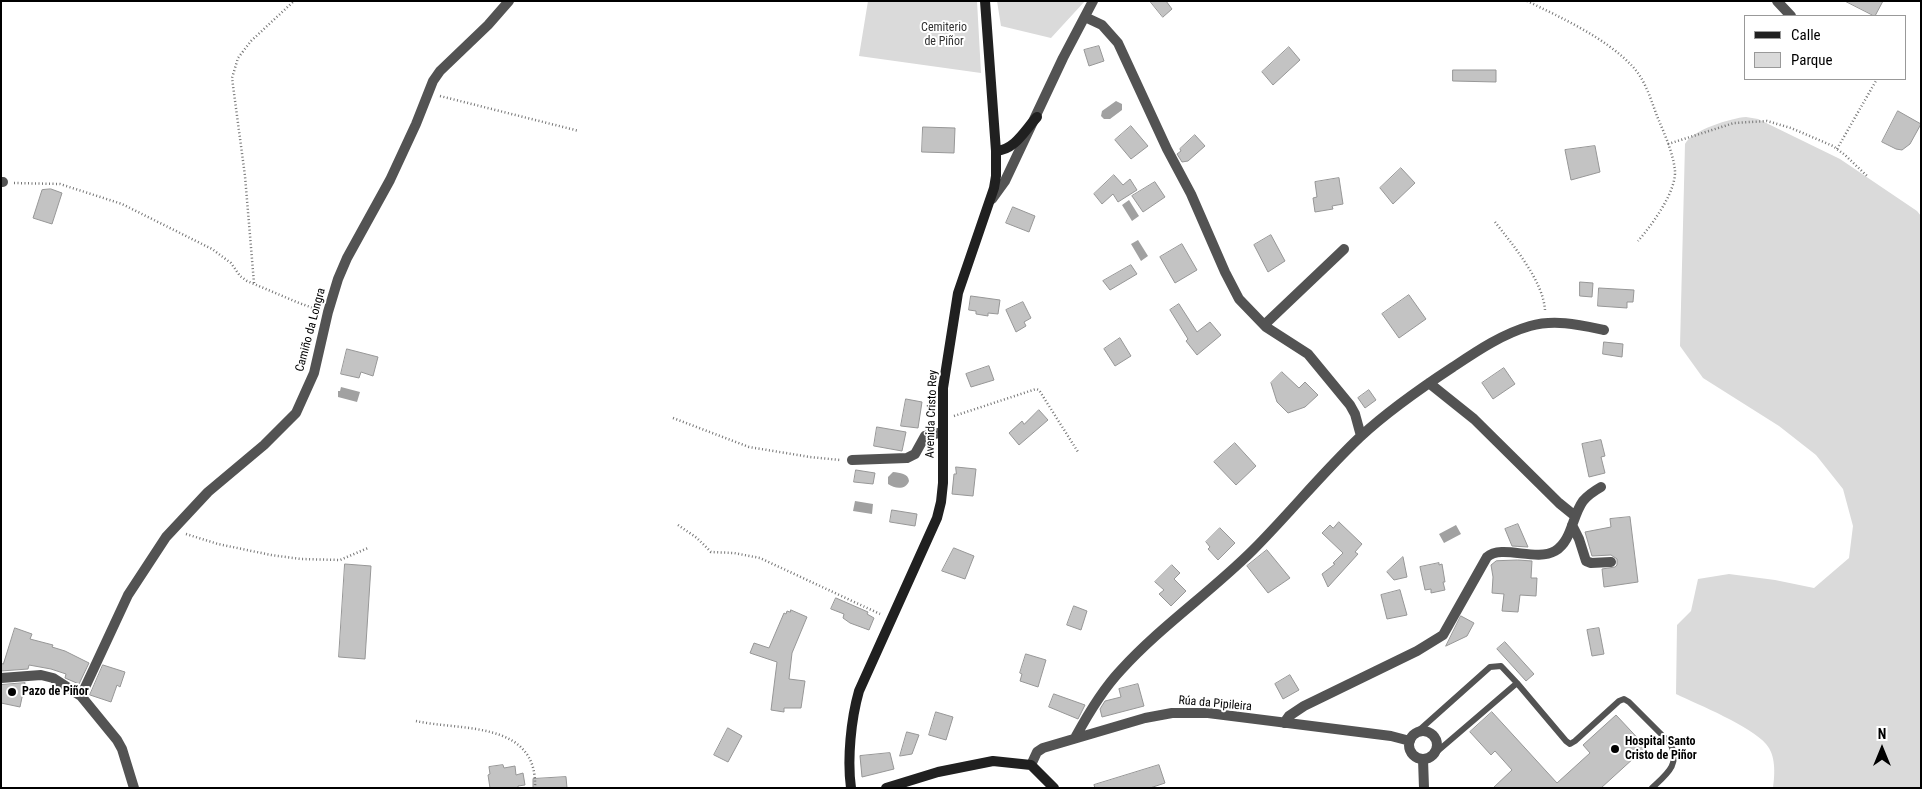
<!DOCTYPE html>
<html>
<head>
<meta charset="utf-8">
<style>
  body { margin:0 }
  #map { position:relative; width:1922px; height:789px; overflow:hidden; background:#fff; font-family:"Roboto Condensed",sans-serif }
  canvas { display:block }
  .frame { position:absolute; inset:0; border:2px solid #000; pointer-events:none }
  .legend { position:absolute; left:1744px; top:15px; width:162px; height:65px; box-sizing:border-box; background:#fff; border:1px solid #999; margin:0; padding:6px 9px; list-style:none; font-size:15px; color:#000 }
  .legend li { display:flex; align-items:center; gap:10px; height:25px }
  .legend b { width:25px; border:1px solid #999 }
  .north { position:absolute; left:1857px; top:724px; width:50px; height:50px; -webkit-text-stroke:4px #fff; paint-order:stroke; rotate:0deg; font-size:14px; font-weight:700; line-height:20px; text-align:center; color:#000 }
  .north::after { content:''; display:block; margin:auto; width:18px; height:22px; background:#000; clip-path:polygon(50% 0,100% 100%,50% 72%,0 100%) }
</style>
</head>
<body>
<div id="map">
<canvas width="1922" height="789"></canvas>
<div class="frame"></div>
<ul class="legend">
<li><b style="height:6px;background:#202020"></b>Calle</li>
<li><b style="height:14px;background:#dadada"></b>Parque</li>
</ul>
<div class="north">N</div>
</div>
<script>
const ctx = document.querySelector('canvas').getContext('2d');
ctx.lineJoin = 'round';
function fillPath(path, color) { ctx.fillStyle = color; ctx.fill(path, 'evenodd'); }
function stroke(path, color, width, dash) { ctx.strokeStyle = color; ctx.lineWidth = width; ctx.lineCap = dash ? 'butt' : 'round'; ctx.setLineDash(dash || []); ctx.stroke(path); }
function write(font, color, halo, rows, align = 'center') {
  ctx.font = font + ' "Roboto Condensed",sans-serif'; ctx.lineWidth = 4; ctx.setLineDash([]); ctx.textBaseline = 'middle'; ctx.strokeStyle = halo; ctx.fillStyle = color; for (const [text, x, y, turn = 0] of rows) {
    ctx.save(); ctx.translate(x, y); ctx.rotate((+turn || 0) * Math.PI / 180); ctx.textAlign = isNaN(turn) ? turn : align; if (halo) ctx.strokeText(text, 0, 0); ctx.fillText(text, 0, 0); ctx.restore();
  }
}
fillPath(new Path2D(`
  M 868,1 L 977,1 L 981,73 L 859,56 Z
  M 997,1 L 1085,1 L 1051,38 L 1001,26 Z
  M 1746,117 L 1758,119 L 1840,159 L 1917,211 L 1921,216 L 1921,788 L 1773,788 C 1775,774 1776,755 1766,744 C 1751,726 1699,705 1676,694 L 1677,625 L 1691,611 L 1698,579 L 1729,574 L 1775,580 L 1814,588 L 1849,558 L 1853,526 L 1843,489 L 1816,455 L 1779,426 L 1703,378 L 1680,346 L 1685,144 C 1692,130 1731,118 1746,117 Z`), '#dadada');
fillPath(new Path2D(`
  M 1116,101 L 1122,104 L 1122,110 L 1110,119 L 1104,119 L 1101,116 L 1102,111 Z
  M 1129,200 L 1139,216 L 1132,221 L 1122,205 Z
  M 1138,240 L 1148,256 L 1141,261 L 1131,244 Z
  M 341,387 L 360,392 L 357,402 L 338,397 L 338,391 L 340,391 Z
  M 893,472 C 900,473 908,473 909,481 C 906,490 895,489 888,484 L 888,477 Z
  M 855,501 L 873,504 L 872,514 L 853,511 Z
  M 1456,525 L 1461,534 L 1444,543 L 1439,534 Z`), '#a1a1a1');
const building = new Path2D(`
  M 1150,1 L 1166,1 L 1172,9 L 1163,17 Z
  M 1845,1 L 1883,1 L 1875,16 Z
  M 1099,46 L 1104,61 L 1089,66 L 1084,50 Z
  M 1289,47 L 1300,60 L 1273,85 L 1262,72 Z
  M 1453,70 L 1496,70 L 1496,82 L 1453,81 Z
  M 1898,111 L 1921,124 L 1910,144 L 1902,150 L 1896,149 L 1882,142 Z
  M 1131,126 L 1148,146 L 1131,159 L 1115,140 Z
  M 923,127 L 955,128 L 954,153 L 922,152 Z
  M 1195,135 L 1205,146 L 1188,161 L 1182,162 L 1177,154 L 1181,151 L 1180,149 Z
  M 1595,146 L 1600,172 L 1571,180 L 1565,150 Z
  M 1401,168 L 1415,183 L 1393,204 L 1380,188 Z
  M 1114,175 L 1123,185 L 1130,179 L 1137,190 L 1118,202 L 1113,194 L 1102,204 L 1094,194 Z
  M 1339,178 L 1343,204 L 1332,206 L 1333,209 L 1315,212 L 1313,198 L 1317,197 L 1315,182 Z
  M 1155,182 L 1165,197 L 1143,212 L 1132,196 Z
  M 51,189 L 62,193 L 52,224 L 33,218 L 42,190 Z
  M 1013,207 L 1035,216 L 1029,232 L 1006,223 Z
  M 1271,235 L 1285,261 L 1268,272 L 1254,245 Z
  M 1182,244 L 1197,270 L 1175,283 L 1160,257 Z
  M 1131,265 L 1137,274 L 1110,290 L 1103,281 Z
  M 1580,282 L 1593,283 L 1592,297 L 1580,296 Z
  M 1599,288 L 1634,290 L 1633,302 L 1627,302 L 1627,308 L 1598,306 Z
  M 1409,295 L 1426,319 L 1399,338 L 1382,314 Z
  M 971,296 L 1000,300 L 998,314 L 988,313 L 988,316 L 976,314 L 976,311 L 969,310 Z
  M 1023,302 L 1031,318 L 1024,322 L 1026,326 L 1016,332 L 1006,310 Z
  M 1179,304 L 1197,332 L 1210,322 L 1221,335 L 1197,355 L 1186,341 L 1188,339 L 1170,310 Z
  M 1120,338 L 1131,356 L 1115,366 L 1104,349 Z
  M 1604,342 L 1623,344 L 1622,357 L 1603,354 Z
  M 347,349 L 378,357 L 373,376 L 361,372 L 359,378 L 341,374 Z
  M 989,366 L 994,380 L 971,387 L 966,374 Z
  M 1504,368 L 1515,384 L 1493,399 L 1482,383 Z
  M 1282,372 L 1299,388 L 1305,382 L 1318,395 L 1305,407 L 1288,413 L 1277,402 L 1271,383 Z
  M 1369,390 L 1376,400 L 1365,408 L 1358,398 Z
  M 906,399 L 922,402 L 918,428 L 901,426 Z
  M 1039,410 L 1048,420 L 1019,445 L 1009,433 L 1022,421 L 1024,424 Z
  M 877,427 L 906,432 L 902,451 L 874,446 Z
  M 1601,440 L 1605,456 L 1601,457 L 1605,473 L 1589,477 L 1582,444 Z
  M 1235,443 L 1256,466 L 1236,485 L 1214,462 Z
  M 956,467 L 976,469 L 973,496 L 952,494 L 954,474 L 956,474 Z
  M 856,470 L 875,473 L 873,484 L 854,482 Z
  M 892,510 L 917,514 L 915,526 L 890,522 Z
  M 1630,517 L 1638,582 L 1604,587 L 1602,569 L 1615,567 L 1617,565 L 1617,559 L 1611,555 L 1592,556 L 1585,532 L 1611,527 L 1610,519 Z
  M 1339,522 L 1362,544 L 1355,552 L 1358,554 L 1328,587 L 1322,574 L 1335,564 L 1333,563 L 1343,553 L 1322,533 L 1330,525 L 1333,528 Z
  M 1518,524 L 1528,547 L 1512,546 L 1505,529 Z
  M 1220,528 L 1235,543 L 1218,560 L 1208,549 L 1210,547 L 1206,542 Z
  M 954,548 L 974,556 L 965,579 L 942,571 Z
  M 1267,550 L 1290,578 L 1268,593 L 1247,566 Z
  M 1403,557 L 1407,577 L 1394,580 L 1387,572 Z
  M 1518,560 L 1532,561 L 1531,578 L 1537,578 L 1536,596 L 1520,595 L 1518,612 L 1502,611 L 1504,594 L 1492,593 L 1493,577 L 1491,565 L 1496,561 Z
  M 1439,563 L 1439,565 L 1442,564 L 1445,582 L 1443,582 L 1445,590 L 1431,593 L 1431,589 L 1425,590 L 1420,567 Z
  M 345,564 L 371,566 L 365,659 L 339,657 Z
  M 1172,565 L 1180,573 L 1174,579 L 1186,591 L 1171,606 L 1159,594 L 1164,590 L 1155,582 Z
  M 1400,590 L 1407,615 L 1387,619 L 1381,595 Z
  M 836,598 L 868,612 L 867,614 L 874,618 L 869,630 L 850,623 L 843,618 L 844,614 L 831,609 Z
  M 1074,606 L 1087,611 L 1081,630 L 1067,625 Z
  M 791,610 L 807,617 L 792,653 L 789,679 L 805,681 L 801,708 L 784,708 L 784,712 L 771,710 L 777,662 L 750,653 L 754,643 L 769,648 L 784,613 L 786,614 L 787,611 L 790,612 Z
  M 1461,616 L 1474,623 L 1467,636 L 1446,646 Z
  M 15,628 L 32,634 L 30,639 L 53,645 L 52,647 L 65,651 L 89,663 L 79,684 L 65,678 L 66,674 L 51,669 L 29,665 L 28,669 L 1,671 L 1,663 L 3,664 Z
  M 1599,628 L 1604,654 L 1592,656 L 1587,630 Z
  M 1505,642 L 1534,674 L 1526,681 L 1497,649 Z
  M 1026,654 L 1046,660 L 1038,687 L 1020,681 L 1022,674 L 1020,673 Z
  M 103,665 L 125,672 L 120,687 L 117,685 L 111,702 L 90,695 Z
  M 1290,675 L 1299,690 L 1283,699 L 1275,684 Z
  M 25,683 L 20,707 L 1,703 L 1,685 Z
  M 1138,684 L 1144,706 L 1102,717 L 1100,709 L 1105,701 L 1121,697 L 1119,689 Z
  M 1054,694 L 1085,705 L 1078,719 L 1049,707 Z
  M 936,712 L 953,717 L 946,740 L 929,735 Z
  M 1492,712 L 1557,783 L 1590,753 L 1583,745 L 1616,715 L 1646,747 L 1601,788 L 1493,788 L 1512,770 L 1495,751 L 1491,755 L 1470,732 Z
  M 728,728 L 742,736 L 728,762 L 714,755 Z
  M 907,732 L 919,735 L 912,754 L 900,756 Z
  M 890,753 L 894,769 L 862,777 L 860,756 Z
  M 503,765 L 504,768 L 515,766 L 516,775 L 523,773 L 525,785 L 518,786 L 518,788 L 490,788 L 488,775 L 490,774 L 489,767 Z
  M 1159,765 L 1165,783 L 1150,788 L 1095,788 L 1094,785 Z
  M 566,777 L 567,788 L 533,788 L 533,779 Z`);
fillPath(building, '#c3c3c3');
stroke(building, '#979797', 1);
stroke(new Path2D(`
  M 1527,1 C 1562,18 1608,39 1634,68 C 1646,82 1651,100 1657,116 C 1664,133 1673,152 1675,171 C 1676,192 1652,225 1638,241
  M 440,96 L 579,131
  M 1668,144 L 1734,123 L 1767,121 L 1791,128 L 1833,146 L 1845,155 L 1867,176
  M 1837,149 L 1877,79
  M 14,183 L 60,184 L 122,204 L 212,249 L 231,263 L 240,276 L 247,281 L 299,303 L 316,309
  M 1495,222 C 1513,245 1544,282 1545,311
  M 254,283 L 245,176 L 232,78 L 238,58 L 251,41 L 294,1
  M 954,416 L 1036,389 L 1039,390 L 1078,452
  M 673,418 L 749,447 L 810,457 L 840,460
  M 678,525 L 697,538 L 711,552 L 734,553 L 760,558 L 880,614
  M 186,534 L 218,544 L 271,555 L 301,559 L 340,560 L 368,548
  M 416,721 C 460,731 538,720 535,788`), '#757575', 2.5, [1, 2.5]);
stroke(new Path2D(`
  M 1416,733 L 1490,667 L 1501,666 L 1517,683 L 1566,741 L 1570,744 L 1575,741 L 1619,701 L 1624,699 L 1629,702 L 1670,743 C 1681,764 1667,774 1652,788
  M 1433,755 L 1517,683`), '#535353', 6);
stroke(new Path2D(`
  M 1777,1 L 1791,16
  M 1085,17 L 1102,25 L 1118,43 L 1167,149 L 1191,194 L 1225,272 L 1239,299 L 1266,327 L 1308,354 L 1350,405 L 1355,414 L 1361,436
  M 1,182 L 3,182
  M 992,199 L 1005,181 L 1063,58 L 1093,1
  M 1264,325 L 1344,249
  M 1429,383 L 1474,419 L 1559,503 L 1575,516
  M 852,460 L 907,458 L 915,454 L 925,436 L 943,432
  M 1572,525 L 1579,539 L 1586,561 L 1591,563 L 1611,562
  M 1,678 L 41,675 L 53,678 L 81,696 L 117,740 L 122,749 L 134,788
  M 81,696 L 128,595 L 166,537 L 208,492 L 264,445 L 296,413 L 314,373 L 328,312 L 338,279 L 347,258 L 390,180 L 416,124 L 433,81 L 440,71 L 488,25 L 509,1
  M 1284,723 L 1289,716 L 1304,706 L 1417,651 L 1443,635 L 1487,557 C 1502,544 1536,562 1555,551 C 1572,541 1572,516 1583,501 C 1588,495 1594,491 1601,487
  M1409 745a14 14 0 1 1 28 0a14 14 0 1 1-28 0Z
  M 1075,738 C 1088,714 1102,690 1121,670 C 1161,626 1211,592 1253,550 C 1289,514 1322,473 1360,437 C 1388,411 1421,388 1453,367 C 1477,351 1502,334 1530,326 C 1555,319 1580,325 1604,330
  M 1423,759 L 1424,788
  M 1031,765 L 1037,752 L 1043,748 L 1145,718 L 1172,713 L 1208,713 L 1391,736 L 1410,741`), '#535353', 10);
stroke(new Path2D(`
  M 996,151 C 1015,150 1025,130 1037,117
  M 851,788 C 847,759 851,719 859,691 L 937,518 L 941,502 L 943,483 L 943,388 L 958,293 L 994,188 L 996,176 L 996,151 L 985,1
  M 886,788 L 938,772 L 993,761 L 1031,765 L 1054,788`), '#202020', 10);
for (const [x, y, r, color] of [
  [12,692,5,"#000"],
  [1615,749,5,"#000"]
]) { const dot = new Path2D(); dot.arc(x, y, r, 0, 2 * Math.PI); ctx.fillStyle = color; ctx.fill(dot); stroke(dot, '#fff', 2); }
write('12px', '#313131', '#fff', [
  ["Cemiterio",944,28],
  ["de Piñor",944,42]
]);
write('12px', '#000', '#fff', [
  ["Camiño da Longra",311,330,-75],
  ["Avenida Cristo Rey",932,414,-88],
  ["Rúa da Pipileira",1215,704,5]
]);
write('bold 12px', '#000', '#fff', [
  ["Pazo de Piñor",22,692],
  ["Hospital Santo",1625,742],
  ["Cristo de Piñor",1625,756]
], 'left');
</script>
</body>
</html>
